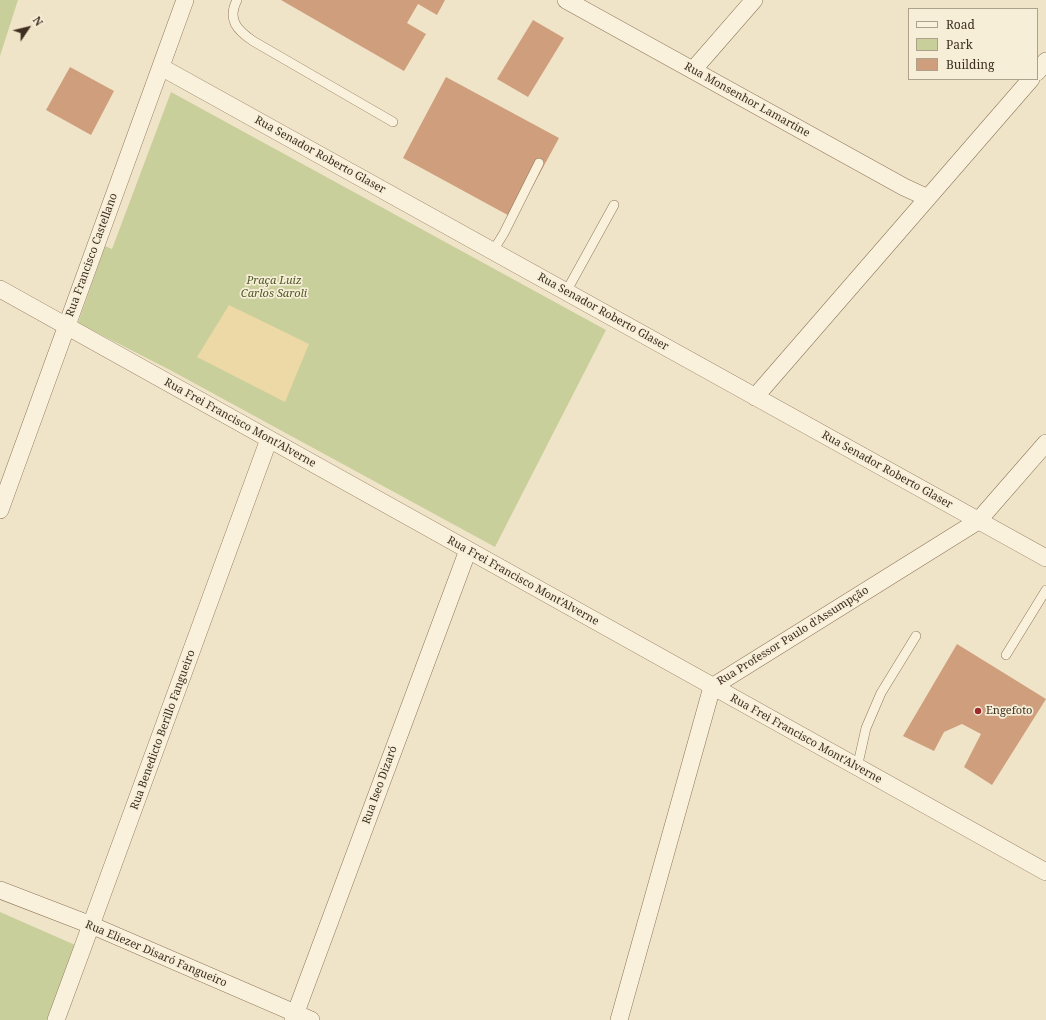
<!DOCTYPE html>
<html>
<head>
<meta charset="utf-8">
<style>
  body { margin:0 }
  #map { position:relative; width:1046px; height:1020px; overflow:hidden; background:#f0e4c8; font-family:"Noto Serif",serif }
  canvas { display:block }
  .legend { position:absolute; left:908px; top:8px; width:130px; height:72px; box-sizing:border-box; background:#f7eed8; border:1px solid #ada18e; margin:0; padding:5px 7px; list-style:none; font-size:12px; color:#3d2e20 }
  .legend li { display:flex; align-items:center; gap:8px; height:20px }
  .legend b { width:20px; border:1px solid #ada18e }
  .north { position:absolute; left:8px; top:8px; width:40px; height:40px; -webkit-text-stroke:3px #f7eed8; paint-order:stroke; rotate:55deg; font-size:11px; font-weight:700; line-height:16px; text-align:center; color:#3d2e20 }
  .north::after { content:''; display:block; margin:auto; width:14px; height:18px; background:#3d2e20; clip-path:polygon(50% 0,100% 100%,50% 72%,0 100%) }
</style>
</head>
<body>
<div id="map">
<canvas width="1046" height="1020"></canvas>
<ul class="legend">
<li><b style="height:5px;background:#faf1dc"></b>Road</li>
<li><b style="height:11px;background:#c9cf9b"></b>Park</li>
<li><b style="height:11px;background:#cf9f7d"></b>Building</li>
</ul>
<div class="north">N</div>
</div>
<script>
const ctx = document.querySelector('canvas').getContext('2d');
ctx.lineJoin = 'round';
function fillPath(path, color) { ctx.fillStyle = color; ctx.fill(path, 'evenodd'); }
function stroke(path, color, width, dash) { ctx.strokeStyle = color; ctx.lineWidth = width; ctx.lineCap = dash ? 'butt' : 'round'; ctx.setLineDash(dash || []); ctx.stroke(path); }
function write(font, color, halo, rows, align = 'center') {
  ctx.font = font + ' "Noto Serif",serif'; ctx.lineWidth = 3.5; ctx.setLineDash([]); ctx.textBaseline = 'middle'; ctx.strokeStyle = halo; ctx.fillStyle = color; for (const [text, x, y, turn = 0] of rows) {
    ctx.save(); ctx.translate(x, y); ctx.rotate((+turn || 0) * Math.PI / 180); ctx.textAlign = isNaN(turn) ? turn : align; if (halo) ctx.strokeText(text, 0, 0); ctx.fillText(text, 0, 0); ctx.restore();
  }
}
fillPath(new Path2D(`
  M 0,0 L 18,0 L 0,56 Z
  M 171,92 L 606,330 L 495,547 L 170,370 L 78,323 L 105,246 L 112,249 Z
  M 0,912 L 82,948 L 52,1020 L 0,1020 Z`), '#c9cf9b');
fillPath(new Path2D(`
  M 229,305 L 309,344 L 285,402 L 197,357 Z`), '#ecd9a5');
fillPath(new Path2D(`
  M 281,0 L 445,0 L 437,15 L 418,4 L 407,23 L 426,34 L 404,71 Z
  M 533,20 L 564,38 L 528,97 L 497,79 Z
  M 70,67 L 114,91 L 91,135 L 46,110 Z
  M 446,77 L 559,138 L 515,219 L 403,158 Z
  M 957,644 L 1046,699 L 992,785 L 964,767 L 981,734 L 962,724 L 944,732 L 934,751 L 903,736 Z`), '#cf9f7d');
const lane = new Path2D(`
  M 237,0 C 227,20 237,30 253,41 L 393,122
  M 493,251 L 504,233 L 539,163
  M 566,292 L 614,205
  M 1006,655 L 1046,590
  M 857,768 L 866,728 L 881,693 L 916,636`);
const street = new Path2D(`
  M 566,0 L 904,187 L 928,198
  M 161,67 L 1046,558
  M 693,70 L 754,0
  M 1037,72 L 1046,61
  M 0,289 L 1046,872
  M 755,397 L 1031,79
  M 0,510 L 185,0
  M 0,890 L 91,925 L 311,1020
  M 56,1020 L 91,925 L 269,439
  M 293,1020 L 468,550
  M 619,1020 L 712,687 L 978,521 L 1046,443`);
stroke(lane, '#8d765c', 10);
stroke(street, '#8d765c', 18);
stroke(lane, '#faf1dc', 9);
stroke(street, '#faf1dc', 17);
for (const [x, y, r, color] of [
  [978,711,4,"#9e2a2b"]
]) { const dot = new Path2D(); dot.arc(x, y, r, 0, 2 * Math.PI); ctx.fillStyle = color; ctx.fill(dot); stroke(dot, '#f7eed8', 1.5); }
write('11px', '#3d2e20', '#f7eed8', [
  ["Rua Monsenhor Lamartine",747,100,29],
  ["Rua Senador Roberto Glaser",320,155,29],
  ["Rua Francisco Castellano",92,255,-70],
  ["Rua Senador Roberto Glaser",603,312,29],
  ["Rua Frei Francisco Mont'Alverne",240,423,29],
  ["Rua Senador Roberto Glaser",887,470,29],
  ["Rua Frei Francisco Mont'Alverne",523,581,29],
  ["Rua Professor Paulo d'Assumpção",793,636,-32],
  ["Rua Benedicto Berillo Fangueiro",163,730,-70],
  ["Rua Frei Francisco Mont'Alverne",806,739,29],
  ["Rua Iseo Dizaró",380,785,-70],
  ["Rua Eliezer Disaró Fangueiro",156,954,23]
]);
write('italic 11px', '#4d5a26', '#f7eed8', [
  ["Praça Luiz",274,281],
  ["Carlos Saroli",274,294]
]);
write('11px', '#3d2e20', '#f7eed8', [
  ["Engefoto",986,711]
], 'left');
</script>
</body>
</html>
